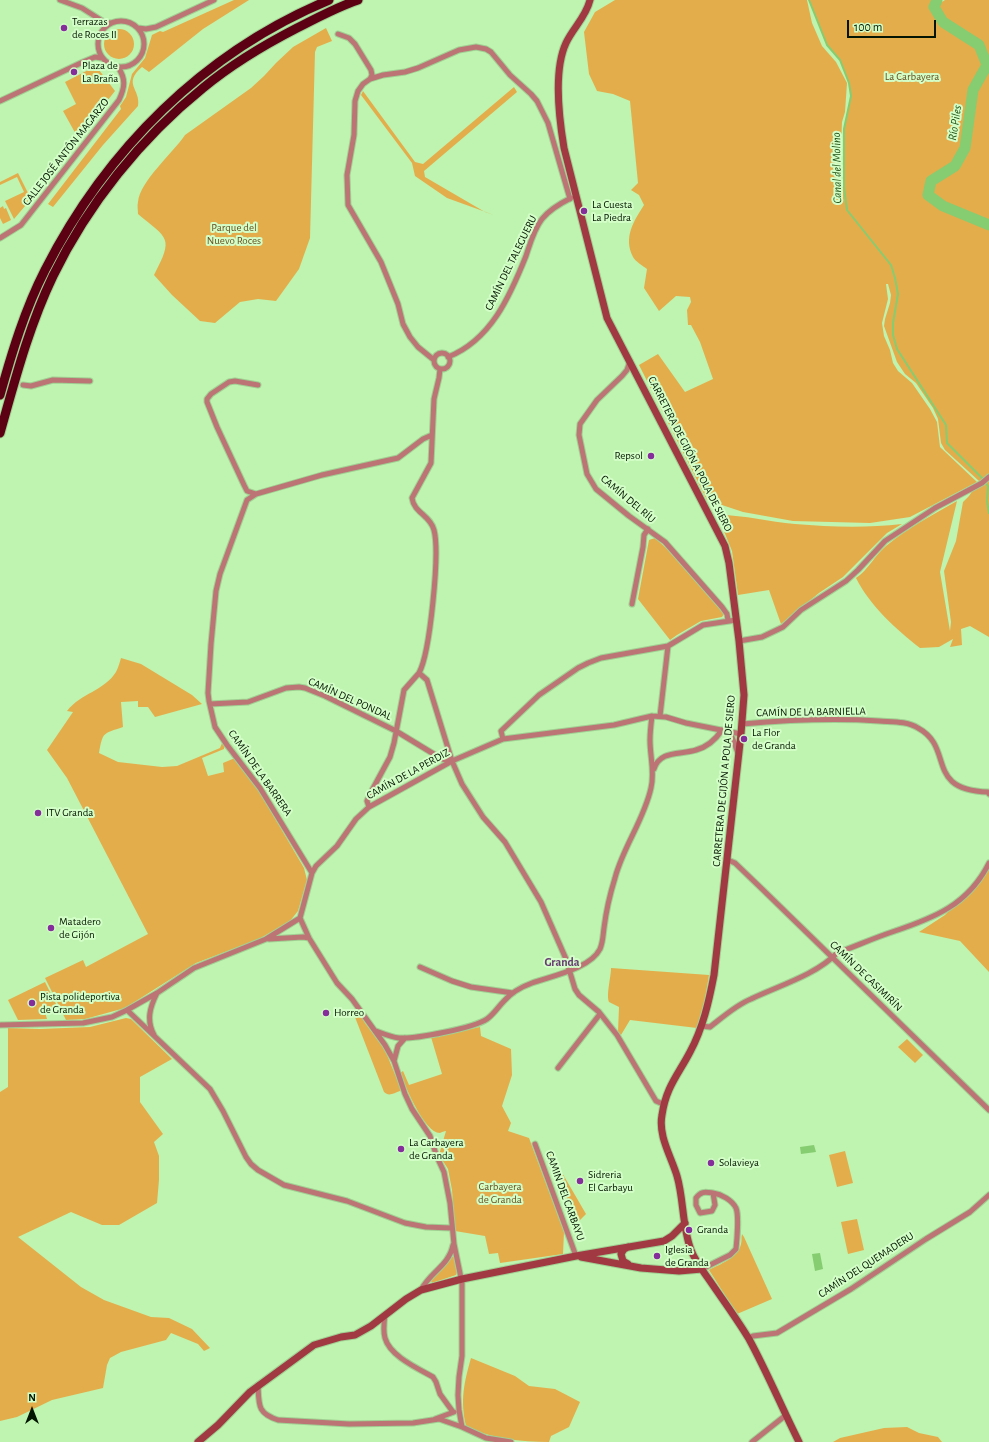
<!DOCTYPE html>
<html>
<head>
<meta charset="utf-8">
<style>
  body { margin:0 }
  #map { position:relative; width:989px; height:1442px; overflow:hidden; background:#bef4af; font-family:"Alegreya Sans",sans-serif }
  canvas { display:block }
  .north { position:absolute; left:12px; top:1390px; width:40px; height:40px; -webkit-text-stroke:3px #d3fec7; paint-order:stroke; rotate:0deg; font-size:11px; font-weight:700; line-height:16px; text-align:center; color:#041601 }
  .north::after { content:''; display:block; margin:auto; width:14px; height:18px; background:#041601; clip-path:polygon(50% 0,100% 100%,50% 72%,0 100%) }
  .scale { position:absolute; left:847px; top:20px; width:89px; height:18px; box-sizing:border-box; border:2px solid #041601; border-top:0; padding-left:5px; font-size:12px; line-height:14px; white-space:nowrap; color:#041601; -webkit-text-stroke:3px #d3fec7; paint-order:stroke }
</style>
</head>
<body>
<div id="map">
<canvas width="989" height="1442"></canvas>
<div class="north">N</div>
<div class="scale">100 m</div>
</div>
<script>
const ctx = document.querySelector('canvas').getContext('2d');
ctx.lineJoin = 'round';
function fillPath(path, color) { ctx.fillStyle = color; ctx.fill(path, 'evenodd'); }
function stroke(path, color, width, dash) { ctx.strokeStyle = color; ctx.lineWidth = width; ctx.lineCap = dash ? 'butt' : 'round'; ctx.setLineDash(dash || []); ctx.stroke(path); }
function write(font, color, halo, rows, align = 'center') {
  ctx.font = font + ' "Alegreya Sans",sans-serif'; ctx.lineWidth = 4; ctx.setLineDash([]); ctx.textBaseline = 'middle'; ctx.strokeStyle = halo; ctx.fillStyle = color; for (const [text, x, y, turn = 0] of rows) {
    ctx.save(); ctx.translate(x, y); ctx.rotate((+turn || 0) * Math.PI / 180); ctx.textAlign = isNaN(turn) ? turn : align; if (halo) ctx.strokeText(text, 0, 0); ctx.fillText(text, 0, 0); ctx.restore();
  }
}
fillPath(new Path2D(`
  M 234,0 L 249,0 L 203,29 L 149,72 L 142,67 C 122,84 141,89 138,106 L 103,145 L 53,207 L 48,204 L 121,109 L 120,106 L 126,97 L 132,74 L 145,58 L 152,35 L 160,31 L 163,32 Z
  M 615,0 L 807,0 L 812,23 L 822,46 L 836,62 L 847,83 L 845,112 L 842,122 L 839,195 L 840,187 L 844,187 L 844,129 L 851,96 L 849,83 L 840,60 L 827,45 L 809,0 L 937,0 L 934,7 L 945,0 L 989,0 L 989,637 L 970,626 L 961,629 L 962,645 L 950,647 L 953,639 L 939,647 L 920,648 C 896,629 870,606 856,578 C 868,570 875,555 886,546 C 908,528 932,515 957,501 L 940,572 L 950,631 L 951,622 L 944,571 L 956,541 L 963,502 L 969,496 L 979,481 L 945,450 L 941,443 L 938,419 L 933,408 L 916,383 L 905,374 L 897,362 L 884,326 L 885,319 L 890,303 L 891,295 L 888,284 L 886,284 L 888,299 L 882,323 L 884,336 L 890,350 L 893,363 L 898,371 L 912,383 L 930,409 L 937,422 L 940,447 L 977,482 L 910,517 L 870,523 L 793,521 L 743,512 L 707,500 L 639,365 L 658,354 L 685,392 L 713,379 L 700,342 L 691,325 L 688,325 L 687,310 L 691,302 L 690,297 L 676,296 L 659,311 L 644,288 L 647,269 C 643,266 635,261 633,257 C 623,237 634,221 644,205 L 639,195 L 631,190 L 638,183 L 630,101 L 613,94 L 597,91 L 589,74 L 584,32 L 595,12 Z
  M 326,28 L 332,41 L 317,47 L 315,52 L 310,238 L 299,269 L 276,301 L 258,299 L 240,302 L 215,323 L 200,321 L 172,295 L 154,275 C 174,237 168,239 138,214 C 138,210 137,206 138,202 C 140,181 173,153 185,135 L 251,88 L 264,76 L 276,63 L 293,47 Z
  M104 44a15 15 0 1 1 30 0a15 15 0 1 1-30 0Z
  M 96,66 L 115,91 L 78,138 L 63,111 L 76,104 L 65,82 Z
  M 514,87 L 517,92 L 424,171 L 425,177 L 485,212 L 494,215 L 447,198 L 415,176 L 412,163 L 361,95 L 363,91 L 415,162 L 423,164 Z
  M 18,173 L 31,199 L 14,219 L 5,201 L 24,192 L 17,177 L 0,185 L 0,182 Z
  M 3,206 L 4,209 L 6,208 L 11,220 L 3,224 L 0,218 L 0,208 Z
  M 719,515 C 745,515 769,522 795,524 C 830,527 867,528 902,524 L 887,533 L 843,577 L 819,593 L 781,624 L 769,590 L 738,595 L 732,551 L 719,519 Z
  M 655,538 L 666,548 L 724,614 L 722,617 L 701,621 L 677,635 L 670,640 L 638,599 L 649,540 Z
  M 121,658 L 141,664 L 192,695 L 202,704 L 155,717 L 148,707 L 138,707 L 138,701 L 121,702 L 123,727 C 103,734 103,731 99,753 L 118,762 L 162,767 L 177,766 L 220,748 L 222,743 L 224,745 L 224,749 L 202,758 L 208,776 L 224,772 L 223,763 L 235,758 L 256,786 L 304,868 L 307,880 L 298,911 L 290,921 L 259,939 L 196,963 L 125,1008 L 85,1019 L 66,1020 L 45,978 L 83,960 L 86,967 L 148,934 L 67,778 L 47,750 L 73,712 L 67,711 C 81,693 104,691 116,672 C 118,668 120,662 121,658 Z
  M 989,869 L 989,972 L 960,941 L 919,932 L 945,915 Z
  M 611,968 L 709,975 L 705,999 L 697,1028 L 630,1020 L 621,1035 L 618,1032 L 619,1007 L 609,1002 C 606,995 611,977 611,968 Z
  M 45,982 L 57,1006 L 45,1012 L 47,1019 L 18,1020 L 8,1000 Z
  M 354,1009 L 357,1009 L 365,1023 L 385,1050 L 401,1089 L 400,1091 C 394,1093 389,1097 384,1092 L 353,1012 Z
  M 126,1018 L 131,1019 L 172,1059 L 140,1077 L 140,1102 L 163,1134 L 154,1142 L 159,1156 L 159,1180 L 157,1203 L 119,1225 L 102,1225 L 71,1212 L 18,1237 L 81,1287 L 104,1300 L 151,1317 L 169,1318 L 192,1329 L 210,1348 L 204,1351 L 198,1344 L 171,1333 L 166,1340 L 121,1352 L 110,1358 L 107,1365 L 103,1388 L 52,1400 L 17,1417 L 0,1421 L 0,1092 L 8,1087 L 8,1028 L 40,1029 L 90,1027 Z
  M 480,1027 L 481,1036 L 511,1049 L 512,1075 L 502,1106 L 511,1123 L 508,1131 L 529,1138 L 564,1232 L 563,1254 L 500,1263 L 498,1253 L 489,1254 L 485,1236 L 455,1231 L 452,1190 L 448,1169 L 439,1155 L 446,1131 C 444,1131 442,1132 440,1133 C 424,1133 405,1085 400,1073 L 403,1071 L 409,1085 L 442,1074 L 431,1037 Z
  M 907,1039 L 923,1055 L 915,1063 L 898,1047 Z
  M 845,1151 L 853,1183 L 837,1187 L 829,1155 Z
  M 550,1152 L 586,1214 L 577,1223 L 549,1153 Z
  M 857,1219 L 864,1250 L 848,1254 L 841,1222 Z
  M 742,1234 L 744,1237 L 772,1299 L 737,1314 L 709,1270 C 720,1264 738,1258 741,1244 C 742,1241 741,1237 742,1234 Z
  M 454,1256 L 457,1272 L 456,1275 L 432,1283 L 431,1281 L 432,1278 L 447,1264 L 452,1257 Z
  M 471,1358 L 515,1376 L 529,1386 L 555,1389 L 580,1402 L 569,1427 L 551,1436 L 549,1442 C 521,1442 491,1439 466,1426 C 460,1400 464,1383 471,1358 Z
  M 907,1427 L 919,1433 L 938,1437 L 942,1442 L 833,1442 L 840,1438 L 884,1428 Z`), '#e4ad4b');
fillPath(new Path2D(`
  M 814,1145 L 816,1152 L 801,1154 L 800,1147 Z
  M 820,1253 L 823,1269 L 815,1271 L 812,1254 Z`), '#86cc71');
stroke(new Path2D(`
  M 809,0 L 827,45 L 840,60 L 849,83 L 851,96 L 844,129 L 844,187 L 847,210 L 891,265 L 895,278 L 898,294 L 893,323 L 893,335 L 897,349 L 946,425 L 947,443 L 983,479 L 988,486 L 987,501 L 989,513`), '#86cc71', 2);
stroke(new Path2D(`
  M 937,0 L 934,7 L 943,22 L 979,45 L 987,65 L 973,90 L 965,148 L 955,166 L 931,181 L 928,195 L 943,206 L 989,225`), '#86cc71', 11);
stroke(new Path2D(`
  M 0,378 L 23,385`), '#a2d395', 5, [5, 2.5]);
const street = new Path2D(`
  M 60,0 L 82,8 L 104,22 L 110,23
  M98 44a23 23 0 1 1 46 0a23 23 0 1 1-46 0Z
  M 138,28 L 146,29 L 156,27 L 214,0
  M 338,34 L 349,38 L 355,44 L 371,70 L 372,75 L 370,79
  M 0,101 L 83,62 L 95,57 L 102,58
  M 0,238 L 21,225 L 119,100 C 125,87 126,79 118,67
  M434 361a8 8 0 1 1 16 0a8 8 0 1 1-16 0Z
  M 448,357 C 491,340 510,296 526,256 C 530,244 534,229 542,219 C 549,210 561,203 571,198
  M 434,360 L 418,347 L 410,337 L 403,324 L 398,304 L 381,262 L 348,205 L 347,175 L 354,135 L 355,101 L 358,91 L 363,84 L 370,79 L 383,75 L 405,72 L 418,68 L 459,50 L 476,47 L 486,49 L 491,52 L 510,75 L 531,94 L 537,101 L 548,123 L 570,199
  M 630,361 L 627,370 L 622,376 L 597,400 L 580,424 L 579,435 L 587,474 L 596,489 L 629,516 L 665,542 L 722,607 L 727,614 L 728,620
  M 440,369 L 439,378 L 434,399 L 431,463 L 412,498 C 414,513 430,515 434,530 C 440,553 430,653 419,673 L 427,680 L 452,761 L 462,784 L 483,817 L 505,842 L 541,902 L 566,959 L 575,989 L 579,995 L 599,1012 L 617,1035 L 656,1101 L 663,1104
  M 23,385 L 31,386 L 53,380 L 90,381
  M 256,494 L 247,491 L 244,485 L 217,427 L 207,402 L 207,399 L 211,394 L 229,382 L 235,381 L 258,385
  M 632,604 L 643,547 L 644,535 L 648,529
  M 739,641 L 762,637 L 783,627 L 801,610 L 846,581 L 858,570 L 885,541 L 935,508 L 982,483 L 989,477
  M 210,704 L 248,702 L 286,688 L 299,687 L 305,688 L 325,696 L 396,731 L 442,759 L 452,761
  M 660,716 L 668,646
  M 742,724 C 788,720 834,718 879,721 C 892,722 907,721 918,728 C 955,748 924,790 988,792 L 989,794
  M 730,732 L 738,753
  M 503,739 L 501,731 L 539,695 L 578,668 L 588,663 L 601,658 L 668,646 L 703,625 L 736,620
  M 654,769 C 660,750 680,755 696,750 C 707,747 716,739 722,730
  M 369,807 L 367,801 L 370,794 L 390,757 L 394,743 L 404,690 L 419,673
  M 728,860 L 735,863 L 760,887 L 989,1110
  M 312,873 L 260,788 L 227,745 L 215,727 L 209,701 L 208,693 L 211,644 L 216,591 L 220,574 L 247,500 L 256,494 L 322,475 L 398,458 L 423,439 L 432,435
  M 300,918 L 309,938 L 337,983 L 352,999 L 385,1045 L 394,1061 L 405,1094 L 412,1109 L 430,1136 L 437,1157 L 444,1172 L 450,1203 L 454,1244 L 462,1283 L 462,1356 L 459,1377 L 458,1395 L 459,1410 L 462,1427
  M 269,939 L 303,937 L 309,938
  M 420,967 L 452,981 L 471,987 L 513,993
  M 127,1010 L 210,1089 L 223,1111 L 246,1157 L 251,1164 L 258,1170 L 284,1185 L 347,1201 L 405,1223 L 426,1227 L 451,1228
  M 0,1025 L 83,1023 L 112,1017 L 127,1010 L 157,993 L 194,968 L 266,939 L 300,918 L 312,873 L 316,866 L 337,846 L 356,819 L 369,807 L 452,761 L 503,739 L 614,725 L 652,716 L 666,717 L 686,723 L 741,734
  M 701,1026 L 710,1027 C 723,1017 736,1005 751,999 C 778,986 816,975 837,953 C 856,946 874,938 892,932 C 934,918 968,905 989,863
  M 376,1031 C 384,1034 391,1037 399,1038 C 416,1039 474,1028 487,1019 C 494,1014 498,1007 504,1001 C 511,993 521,987 532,983 C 551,976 590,969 600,949 C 603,942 603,935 604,928 C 606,912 610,894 615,878 C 623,847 644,820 651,788 C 655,772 650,757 650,740 C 650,732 651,724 652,716
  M 154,1035 C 146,1020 150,1007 157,993
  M 394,1061 L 398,1046 L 405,1038
  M 558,1068 L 600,1014
  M 535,1144 L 576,1256
  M 702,1269 L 730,1255 L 736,1249 C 737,1240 739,1215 736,1208 C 732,1200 721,1194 713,1193 C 705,1192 701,1191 696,1198 L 696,1205 L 700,1213 L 712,1211 L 715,1205 L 713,1193
  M 421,1290 C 430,1272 449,1266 453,1245
  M 385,1315 C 384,1322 383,1331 385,1338 C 390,1356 417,1368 433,1377 L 436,1382 L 440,1394 L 453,1412
  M 748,1338 L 753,1336 L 777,1333 L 851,1289 L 926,1239 L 970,1212 L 989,1195
  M 258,1385 C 259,1405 257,1413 278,1420 L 349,1424 L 413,1423 L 439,1419 L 462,1427 L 486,1438 L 511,1442
  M 435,1419 L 454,1412
  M 752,1442 L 786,1415`);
const secondary = new Path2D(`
  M 590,0 C 586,17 573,28 566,43 C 553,71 559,118 564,148 L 607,318 L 725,546 L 729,563 L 739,641 L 744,695 L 741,734 L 714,975 C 709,1001 703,1028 690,1052 C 678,1075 666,1087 662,1115 C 658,1136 671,1156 677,1176 C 684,1200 682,1227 691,1250 C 695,1261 703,1271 710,1281 C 723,1300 737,1319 749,1339 C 767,1372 782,1408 799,1442
  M 581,1257 L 641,1268 L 679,1271 L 702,1269
  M 628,1264 L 623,1261 L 621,1254 L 624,1249 L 628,1247
  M 198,1442 L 218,1425 L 250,1392 L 314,1345 L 341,1337 L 355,1335 L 371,1326 L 406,1299 L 421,1290 L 462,1279 L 576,1256 L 664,1241 L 672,1236 L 685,1223`);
const highway = new Path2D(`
  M 0,395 C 12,352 25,309 45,270 C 106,150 204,52 329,0
  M 0,433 C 15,380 29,326 53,276 C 88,204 141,138 203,88 C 232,64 264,45 297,28 C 317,18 337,7 358,0`);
stroke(street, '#a0d093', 7);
stroke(secondary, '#a0d093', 9);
stroke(highway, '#a0d093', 11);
stroke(street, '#bc7475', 5);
stroke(secondary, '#a13942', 7);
stroke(highway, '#5c0013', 9);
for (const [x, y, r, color] of [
  [64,28,4,"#852e9b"],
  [74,72,4,"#852e9b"],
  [584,211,4,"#852e9b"],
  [651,456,4,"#852e9b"],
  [744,739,4,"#852e9b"],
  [38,813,4,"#852e9b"],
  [51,928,4,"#852e9b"],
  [32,1003,4,"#852e9b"],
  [326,1013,4,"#852e9b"],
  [401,1149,4,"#852e9b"],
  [711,1163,4,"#852e9b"],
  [580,1181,4,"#852e9b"],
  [689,1230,4,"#852e9b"],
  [657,1256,4,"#852e9b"]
]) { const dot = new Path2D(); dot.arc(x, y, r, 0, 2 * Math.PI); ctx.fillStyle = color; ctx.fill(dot); stroke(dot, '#d3fec7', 1.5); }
write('11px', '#041601', '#d3fec7', [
  ["Terrazas",72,22],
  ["de Roces II",72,35],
  ["Plaza de",82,66],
  ["La Braña",82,79],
  ["La Cuesta",592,205],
  ["La Piedra",592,218],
  ["Repsol",643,456,"right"],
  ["La Flor",752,733],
  ["de Granda",752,746],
  ["ITV Granda",46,813],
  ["Matadero",59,922],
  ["de Gijón",59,935],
  ["Pista polideportiva",40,997],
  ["de Granda",40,1010],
  ["Horreo",334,1013],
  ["La Carbayera",409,1143],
  ["de Granda",409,1156],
  ["Solavieya",719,1163],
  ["Sidreria",588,1175],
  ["El Carbayu",588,1188],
  ["Granda",697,1230],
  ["Iglesia",665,1250],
  ["de Granda",665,1263]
], 'left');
write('11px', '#674e22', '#d3fec7', [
  ["La Carbayera",912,77],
  ["Parque del",234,228],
  ["Nuevo Roces",234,241],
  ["Carbayera",500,1187],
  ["de Granda",500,1200]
]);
write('11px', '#041601', '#d3fec7', [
  ["CALLE JOSÉ ANTÓN MAGARZO",66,152,-52],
  ["CAMÍN DEL TALEGUERU",511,263,-64],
  ["CARRETERA DE GIJÓN A POLA DE SIERO",690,454,63],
  ["CAMÍN DEL RÍU",628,499,40],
  ["CAMÍN DEL PONDAL",350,699,24],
  ["CAMÍN DE LA BARNIELLA",811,712,-1],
  ["CAMÍN DE LA BARRERA",260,773,55],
  ["CAMÍN DE LA PERDIZ",408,774,-29],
  ["CARRETERA DE GIJÓN A POLA DE SIERO",724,781,-85],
  ["CAMÍN DE CASIMIRÍN",866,976,44],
  ["CAMIN DEL CARBAYU",565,1196,70],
  ["CAMÍN DEL QUEMADERU",866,1265,-33]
]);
write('italic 12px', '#235114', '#d3fec7', [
  ["Río Piles",955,123,-81],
  ["Canal del Molino",837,168,-91]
]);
write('bold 12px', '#673c73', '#d3fec7', [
  ["Granda",562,962]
]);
</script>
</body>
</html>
